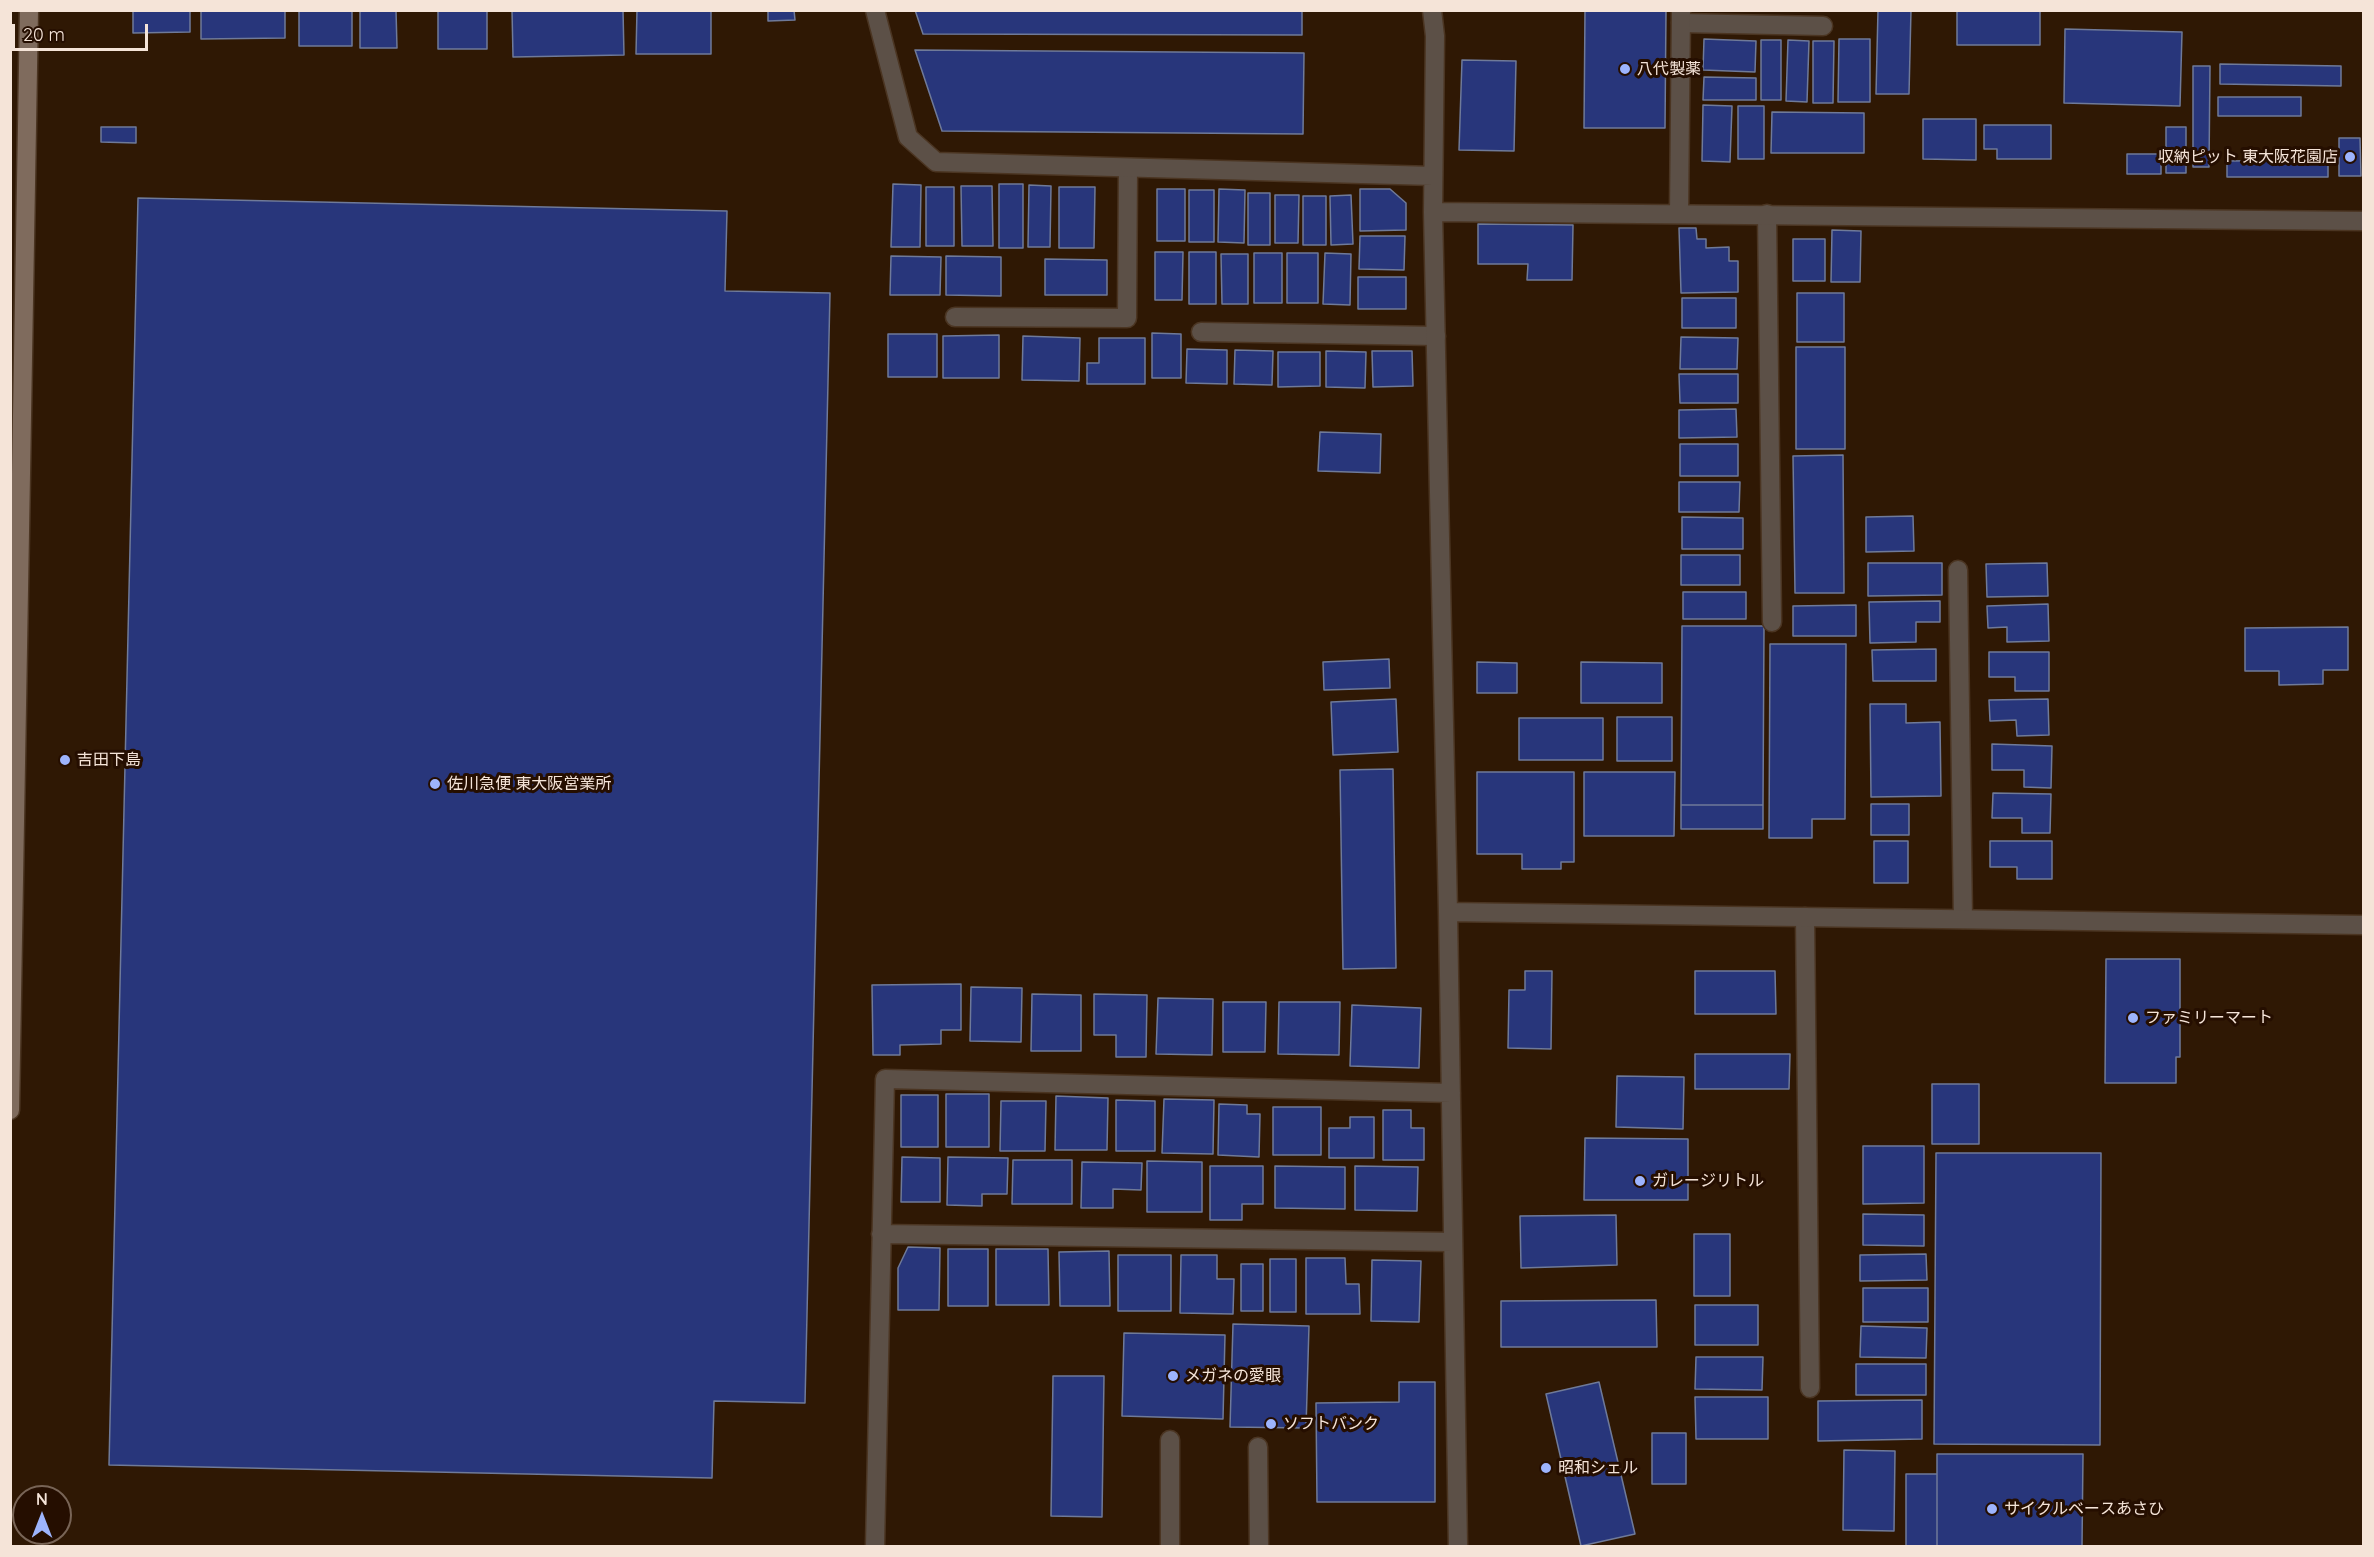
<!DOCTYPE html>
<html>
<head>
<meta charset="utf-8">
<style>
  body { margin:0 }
  #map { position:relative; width:2374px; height:1557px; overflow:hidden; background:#2f1804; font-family:Quicksand,sans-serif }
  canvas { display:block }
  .frame { position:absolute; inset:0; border:12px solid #f5e4d8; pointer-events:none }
  .north { position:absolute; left:12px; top:1485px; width:60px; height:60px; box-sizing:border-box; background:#250e00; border:2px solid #786456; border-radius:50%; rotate:0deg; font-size:16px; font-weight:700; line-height:24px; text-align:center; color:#f5e4d8 }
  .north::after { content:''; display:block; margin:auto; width:21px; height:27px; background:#9db4fd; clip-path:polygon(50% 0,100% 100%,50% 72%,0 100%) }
  .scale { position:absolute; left:12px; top:24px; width:136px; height:27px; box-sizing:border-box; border:3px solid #f5e4d8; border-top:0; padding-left:8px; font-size:18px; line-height:21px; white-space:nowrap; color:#f5e4d8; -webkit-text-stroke:4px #250e00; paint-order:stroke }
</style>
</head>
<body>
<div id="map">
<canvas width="2374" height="1557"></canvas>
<div class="frame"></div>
<div class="north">N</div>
<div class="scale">20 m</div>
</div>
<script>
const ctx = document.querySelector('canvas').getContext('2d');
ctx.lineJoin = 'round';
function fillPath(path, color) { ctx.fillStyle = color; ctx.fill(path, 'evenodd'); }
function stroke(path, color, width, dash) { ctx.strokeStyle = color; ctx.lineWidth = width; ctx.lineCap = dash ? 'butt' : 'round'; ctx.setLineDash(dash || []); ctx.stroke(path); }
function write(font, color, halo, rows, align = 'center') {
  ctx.font = font + ' Quicksand,"Noto Sans JP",sans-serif'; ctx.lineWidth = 6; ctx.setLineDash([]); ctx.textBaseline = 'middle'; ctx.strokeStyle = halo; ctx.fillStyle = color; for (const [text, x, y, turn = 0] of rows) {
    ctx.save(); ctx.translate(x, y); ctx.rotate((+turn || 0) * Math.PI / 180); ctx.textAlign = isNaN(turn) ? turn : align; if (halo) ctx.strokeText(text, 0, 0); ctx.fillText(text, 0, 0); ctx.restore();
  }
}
const building = new Path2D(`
  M 133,10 L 190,10 L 190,32 L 133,33 Z
  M 201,10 L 285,10 L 285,38 L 201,39 Z
  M 299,10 L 352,10 L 352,46 L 299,46 Z
  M 360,10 L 396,10 L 397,48 L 360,48 Z
  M 438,10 L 487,10 L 487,49 L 438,49 Z
  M 512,10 L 623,10 L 624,55 L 513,57 Z
  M 637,10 L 711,10 L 711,54 L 636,54 Z
  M 768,10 L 794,10 L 795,20 L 768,21 Z
  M 915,10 L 1302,10 L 1302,35 L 923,34 Z
  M 1585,10 L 1666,10 L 1665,128 L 1584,128 Z
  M 1878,10 L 1911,10 L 1909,94 L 1876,94 Z
  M 1957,10 L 2040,10 L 2040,45 L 1957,45 Z
  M 2065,29 L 2182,32 L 2180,106 L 2064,103 Z
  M 1704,39 L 1756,41 L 1755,72 L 1703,70 Z
  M 1839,39 L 1870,39 L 1870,102 L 1838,102 Z
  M 1761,40 L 1781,40 L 1781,100 L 1761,100 Z
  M 1788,40 L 1809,41 L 1807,102 L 1786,101 Z
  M 1813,41 L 1834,41 L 1833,103 L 1813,103 Z
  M 915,50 L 1304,53 L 1303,134 L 942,131 Z
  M 1462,60 L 1516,61 L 1514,151 L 1459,150 Z
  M 2220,64 L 2341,66 L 2341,86 L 2220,84 Z
  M 2193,66 L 2210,66 L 2209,167 L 2193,167 Z
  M 1704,77 L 1756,78 L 1756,100 L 1703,100 Z
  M 2218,97 L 2301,97 L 2301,116 L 2218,116 Z
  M 1703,105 L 1732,106 L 1730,162 L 1702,161 Z
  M 1738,106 L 1764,106 L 1764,159 L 1738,159 Z
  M 1772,112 L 1864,113 L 1864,153 L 1771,153 Z
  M 1923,119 L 1976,119 L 1976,160 L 1923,159 Z
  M 1984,125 L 2051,125 L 2051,159 L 1997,159 L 1997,149 L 1984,149 Z
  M 101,127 L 136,127 L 136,143 L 101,142 Z
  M 2166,127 L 2186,127 L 2186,173 L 2166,173 Z
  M 2339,138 L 2360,138 L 2361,176 L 2339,176 Z
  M 2127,154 L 2161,154 L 2161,174 L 2127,174 Z
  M 2328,160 L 2328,177 L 2227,177 L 2227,161 Z
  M 893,184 L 921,185 L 920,247 L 891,247 Z
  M 999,184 L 1023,184 L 1023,248 L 999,248 Z
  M 1029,185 L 1051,186 L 1050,247 L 1028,247 Z
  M 961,186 L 992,186 L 993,246 L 962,246 Z
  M 926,187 L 954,187 L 954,246 L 926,246 Z
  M 1059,187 L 1095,187 L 1094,248 L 1059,248 Z
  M 1157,189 L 1185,189 L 1185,241 L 1157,241 Z
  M 1219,189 L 1245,190 L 1244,243 L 1218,242 Z
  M 1360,189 L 1390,189 L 1406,203 L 1406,230 L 1360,231 Z
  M 1189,190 L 1214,190 L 1214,242 L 1189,242 Z
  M 1248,193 L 1270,193 L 1270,245 L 1248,245 Z
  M 1275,195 L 1299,195 L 1298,243 L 1275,243 Z
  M 1351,195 L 1353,244 L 1331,245 L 1330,196 Z
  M 1303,196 L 1326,196 L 1326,245 L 1303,245 Z
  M 138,198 L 727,211 L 725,291 L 830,293 L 805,1403 L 714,1401 L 712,1478 L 109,1465 Z
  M 1478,224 L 1573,225 L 1572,280 L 1527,280 L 1528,264 L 1478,264 Z
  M 1679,228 L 1696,228 L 1697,239 L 1706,239 L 1706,248 L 1729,247 L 1729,261 L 1738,261 L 1738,292 L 1681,293 Z
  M 1832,230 L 1861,231 L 1860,282 L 1831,282 Z
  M 1360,236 L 1405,236 L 1404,270 L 1359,269 Z
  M 1793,239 L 1825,239 L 1825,281 L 1793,281 Z
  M 1155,252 L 1183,252 L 1182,300 L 1155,300 Z
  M 1189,252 L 1216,252 L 1216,304 L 1189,304 Z
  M 1254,253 L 1282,253 L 1282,303 L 1254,303 Z
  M 1287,253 L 1318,253 L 1318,303 L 1287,303 Z
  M 1325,253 L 1351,254 L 1350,305 L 1323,304 Z
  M 1221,254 L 1248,254 L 1248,304 L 1222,304 Z
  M 891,256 L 941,257 L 940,295 L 890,295 Z
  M 946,256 L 1001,257 L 1001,296 L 946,295 Z
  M 1045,259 L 1107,260 L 1107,295 L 1045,295 Z
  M 1358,277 L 1406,277 L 1406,309 L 1358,309 Z
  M 1797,293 L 1844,293 L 1844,342 L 1797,342 Z
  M 1682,298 L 1736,298 L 1736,328 L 1682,328 Z
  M 1152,333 L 1181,334 L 1181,378 L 1152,378 Z
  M 888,334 L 937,334 L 937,377 L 888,377 Z
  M 999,335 L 999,378 L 943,378 L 943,336 Z
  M 1023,336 L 1080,338 L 1079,381 L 1022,380 Z
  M 1681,337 L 1738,338 L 1737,369 L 1680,369 Z
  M 1099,338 L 1145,338 L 1145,384 L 1087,384 L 1087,363 L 1099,363 Z
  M 1796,347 L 1845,347 L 1845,449 L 1796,449 Z
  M 1187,349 L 1227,350 L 1227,384 L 1186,383 Z
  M 1235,350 L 1273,351 L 1272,385 L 1234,384 Z
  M 1326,351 L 1366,352 L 1365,388 L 1326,387 Z
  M 1372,351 L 1412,351 L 1413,386 L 1373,387 Z
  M 1278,352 L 1320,352 L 1320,386 L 1278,387 Z
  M 1679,374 L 1738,374 L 1738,403 L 1680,403 Z
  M 1736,409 L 1737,437 L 1679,438 L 1679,410 Z
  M 1320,432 L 1381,434 L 1380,473 L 1318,471 Z
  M 1680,444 L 1738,444 L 1738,476 L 1680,476 Z
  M 1843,455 L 1844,593 L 1795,593 L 1793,456 Z
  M 1679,482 L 1740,482 L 1739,512 L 1679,512 Z
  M 1913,516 L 1914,551 L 1866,552 L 1866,517 Z
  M 1682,517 L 1743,518 L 1743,549 L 1682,549 Z
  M 1681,555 L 1740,555 L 1740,585 L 1681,585 Z
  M 1868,563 L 1942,563 L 1942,595 L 1868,596 Z
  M 2047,563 L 2048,596 L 1987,597 L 1986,564 Z
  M 1683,592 L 1746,592 L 1746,619 L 1683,619 Z
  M 1940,601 L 1940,622 L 1916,622 L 1916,642 L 1870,643 L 1869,602 Z
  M 2048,604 L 2049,641 L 2007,642 L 2007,627 L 1988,628 L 1987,606 Z
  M 1856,605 L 1856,636 L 1793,636 L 1793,606 Z
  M 1682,626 L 1764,626 L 1763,805 L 1681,805 Z
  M 2348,627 L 2348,670 L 2323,670 L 2323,684 L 2279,685 L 2279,671 L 2245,671 L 2245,628 Z
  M 1770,644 L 1846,644 L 1845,819 L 1812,819 L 1812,838 L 1769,838 Z
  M 1936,649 L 1936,681 L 1873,681 L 1872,650 Z
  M 1989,652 L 2049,652 L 2049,691 L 2015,691 L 2015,677 L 1989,677 Z
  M 1389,659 L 1390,688 L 1324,690 L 1323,662 Z
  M 1477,662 L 1517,663 L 1517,693 L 1477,693 Z
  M 1581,662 L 1662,663 L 1662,703 L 1581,703 Z
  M 1396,699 L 1398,752 L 1333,755 L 1331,702 Z
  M 2048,699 L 2049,735 L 2017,736 L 2016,720 L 1990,721 L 1989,700 Z
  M 1870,704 L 1906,704 L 1906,723 L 1940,722 L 1941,796 L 1871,797 Z
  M 1617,717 L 1672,717 L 1672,761 L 1617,761 Z
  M 1519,718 L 1603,718 L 1603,760 L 1519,760 Z
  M 1992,744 L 2052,746 L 2051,788 L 2024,787 L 2024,770 L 1992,770 Z
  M 1393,769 L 1396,968 L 1343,969 L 1340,770 Z
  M 1477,772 L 1574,772 L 1574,862 L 1561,862 L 1561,869 L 1522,869 L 1522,854 L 1477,854 Z
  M 1584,772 L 1675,772 L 1674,836 L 1584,836 Z
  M 1993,793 L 2051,794 L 2050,833 L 2022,833 L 2022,818 L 1992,818 Z
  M 1871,804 L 1909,804 L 1909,835 L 1871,835 Z
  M 1681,805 L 1763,805 L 1763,829 L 1681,829 Z
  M 1874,841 L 1908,841 L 1908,883 L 1874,883 Z
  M 1990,841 L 2052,841 L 2052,879 L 2017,879 L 2017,867 L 1990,867 Z
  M 2106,959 L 2180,959 L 2180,1057 L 2176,1057 L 2176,1083 L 2105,1083 Z
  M 1525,971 L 1552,971 L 1551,1049 L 1508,1048 L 1509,990 L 1525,990 Z
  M 1695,971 L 1775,971 L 1776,1014 L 1695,1014 Z
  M 961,984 L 961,1030 L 941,1030 L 941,1044 L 900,1045 L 900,1055 L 873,1055 L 872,985 Z
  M 971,987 L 1022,988 L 1021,1042 L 970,1041 Z
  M 1032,994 L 1081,995 L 1081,1051 L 1031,1051 Z
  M 1094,994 L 1147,995 L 1146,1057 L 1116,1057 L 1116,1035 L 1094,1035 Z
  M 1158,998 L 1213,999 L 1212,1055 L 1156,1054 Z
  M 1223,1002 L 1266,1002 L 1265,1052 L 1223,1052 Z
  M 1279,1002 L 1340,1002 L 1339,1055 L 1278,1054 Z
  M 1352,1005 L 1421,1008 L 1419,1068 L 1350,1066 Z
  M 1695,1054 L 1790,1054 L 1789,1089 L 1695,1089 Z
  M 1617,1076 L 1684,1077 L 1683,1129 L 1616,1127 Z
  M 1932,1084 L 1979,1084 L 1979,1144 L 1932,1144 Z
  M 946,1094 L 989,1094 L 989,1147 L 946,1147 Z
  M 901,1095 L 938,1095 L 938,1147 L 901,1147 Z
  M 1056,1096 L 1108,1098 L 1107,1150 L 1055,1150 Z
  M 1164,1099 L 1214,1100 L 1213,1154 L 1162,1153 Z
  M 1116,1100 L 1155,1101 L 1155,1151 L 1116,1151 Z
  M 1001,1101 L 1046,1101 L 1045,1151 L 1000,1151 Z
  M 1219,1104 L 1247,1105 L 1247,1114 L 1260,1114 L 1259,1157 L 1218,1155 Z
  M 1273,1107 L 1321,1107 L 1321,1155 L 1273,1155 Z
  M 1383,1110 L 1411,1110 L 1411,1128 L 1424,1128 L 1424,1160 L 1383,1160 Z
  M 1350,1117 L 1374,1117 L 1374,1158 L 1329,1158 L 1329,1128 L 1350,1128 Z
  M 1585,1138 L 1688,1139 L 1688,1200 L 1584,1200 Z
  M 1863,1146 L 1924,1146 L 1924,1203 L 1863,1204 Z
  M 1936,1153 L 2101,1153 L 2100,1445 L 1934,1444 Z
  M 902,1157 L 940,1158 L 940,1202 L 901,1202 Z
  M 948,1157 L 1008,1158 L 1007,1194 L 982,1194 L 982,1206 L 947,1205 Z
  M 1013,1160 L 1072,1160 L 1072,1204 L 1012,1204 Z
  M 1147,1161 L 1202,1162 L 1202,1212 L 1147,1212 Z
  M 1082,1162 L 1142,1163 L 1141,1190 L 1113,1189 L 1113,1208 L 1081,1208 Z
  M 1210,1166 L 1263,1166 L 1263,1204 L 1242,1204 L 1242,1220 L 1210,1220 Z
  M 1275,1166 L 1345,1167 L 1345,1209 L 1275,1208 Z
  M 1355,1166 L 1418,1167 L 1417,1211 L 1355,1210 Z
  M 1863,1214 L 1924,1215 L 1924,1246 L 1863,1245 Z
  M 1616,1215 L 1617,1265 L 1521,1268 L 1520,1216 Z
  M 1694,1234 L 1730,1234 L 1730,1296 L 1694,1296 Z
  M 908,1247 L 940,1248 L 939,1310 L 898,1310 L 898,1268 Z
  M 948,1249 L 988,1249 L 988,1306 L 948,1306 Z
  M 996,1249 L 1048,1249 L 1049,1305 L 996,1305 Z
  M 1109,1251 L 1110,1306 L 1060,1306 L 1059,1252 Z
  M 1926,1254 L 1927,1280 L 1860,1281 L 1860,1255 Z
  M 1118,1255 L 1171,1255 L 1171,1311 L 1118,1311 Z
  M 1181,1255 L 1217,1255 L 1217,1279 L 1234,1279 L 1233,1314 L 1180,1313 Z
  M 1306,1258 L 1345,1258 L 1346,1284 L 1359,1284 L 1360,1314 L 1306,1314 Z
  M 1270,1259 L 1296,1259 L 1296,1312 L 1270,1312 Z
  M 1372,1260 L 1421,1261 L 1419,1322 L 1371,1321 Z
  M 1241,1264 L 1263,1264 L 1263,1311 L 1241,1311 Z
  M 1863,1288 L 1928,1288 L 1928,1322 L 1863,1322 Z
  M 1656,1300 L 1657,1347 L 1501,1347 L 1501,1301 Z
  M 1695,1305 L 1758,1305 L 1758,1345 L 1695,1345 Z
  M 1233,1324 L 1309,1326 L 1306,1428 L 1230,1427 Z
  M 1861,1326 L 1927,1328 L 1926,1358 L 1860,1357 Z
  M 1124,1333 L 1225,1335 L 1223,1419 L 1122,1416 Z
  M 1696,1357 L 1763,1357 L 1762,1390 L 1695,1389 Z
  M 1856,1364 L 1926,1364 L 1926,1395 L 1856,1395 Z
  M 1053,1376 L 1104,1376 L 1102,1517 L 1051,1516 Z
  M 1399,1382 L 1435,1382 L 1435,1502 L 1317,1502 L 1316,1403 L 1399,1402 Z
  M 1599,1382 L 1635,1534 L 1581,1546 L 1546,1394 Z
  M 1695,1397 L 1768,1397 L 1768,1439 L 1696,1439 Z
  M 1922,1400 L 1922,1439 L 1818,1441 L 1818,1401 Z
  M 1652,1433 L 1686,1433 L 1686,1484 L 1652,1484 Z
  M 1844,1450 L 1895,1451 L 1894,1531 L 1843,1530 Z
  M 1937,1454 L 2083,1454 L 2082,1546 L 1937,1546 Z
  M 1906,1474 L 1937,1474 L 1937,1546 L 1906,1546 Z`);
fillPath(building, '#28367b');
stroke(building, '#6f7a99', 1.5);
const lane = new Path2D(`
  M 1681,23 L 1823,26
  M 1767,214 L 1772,622
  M 955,317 L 1127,318 L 1128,168
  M 1201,332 L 1436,336
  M 1958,570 L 1963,919
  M 1805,917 L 1810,1388
  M 1170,1440 L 1170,1546
  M 1258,1447 L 1259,1546`);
const street = new Path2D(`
  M 875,10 L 908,137 L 936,162 L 1433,176
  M 1432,10 L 1435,36 L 1433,212 L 1448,912 L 1458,1546
  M 1433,212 L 2364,221
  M 1679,214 L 1681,10
  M 1448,912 L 2364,925
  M 881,1234 L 1453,1242
  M 875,1546 L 885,1079 L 1451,1093`);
const secondary = new Path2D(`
  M 10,1110 L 29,10`);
stroke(lane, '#4b3522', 21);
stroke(street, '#4b3522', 21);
stroke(secondary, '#4b3522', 21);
stroke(lane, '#5c5047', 18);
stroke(street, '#5c5047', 18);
stroke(secondary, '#7f6b5d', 18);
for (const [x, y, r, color] of [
  [1625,69,6,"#9db4fd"],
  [2350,157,6,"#9db4fd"],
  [65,760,6,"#9db4fd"],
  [435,784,6,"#9db4fd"],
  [2133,1018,6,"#9db4fd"],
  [1640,1181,6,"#9db4fd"],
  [1173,1376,6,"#9db4fd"],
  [1271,1424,6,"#9db4fd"],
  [1546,1468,6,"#9db4fd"],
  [1992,1509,6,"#9db4fd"]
]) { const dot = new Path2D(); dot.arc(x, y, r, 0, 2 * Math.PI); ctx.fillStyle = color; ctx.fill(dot); stroke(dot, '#250e00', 2); }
write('16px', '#f5e4d8', '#250e00', [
  ["八代製薬",1637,69],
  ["収納ピット 東大阪花園店",2338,157,"right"],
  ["吉田下島",77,760],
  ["佐川急便 東大阪営業所",447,784],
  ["ファミリーマート",2145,1018],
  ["ガレージリトル",1652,1181],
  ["メガネの愛眼",1185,1376],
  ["ソフトバンク",1283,1424],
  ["昭和シェル",1558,1468],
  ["サイクルベースあさひ",2004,1509]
], 'left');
</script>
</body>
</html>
